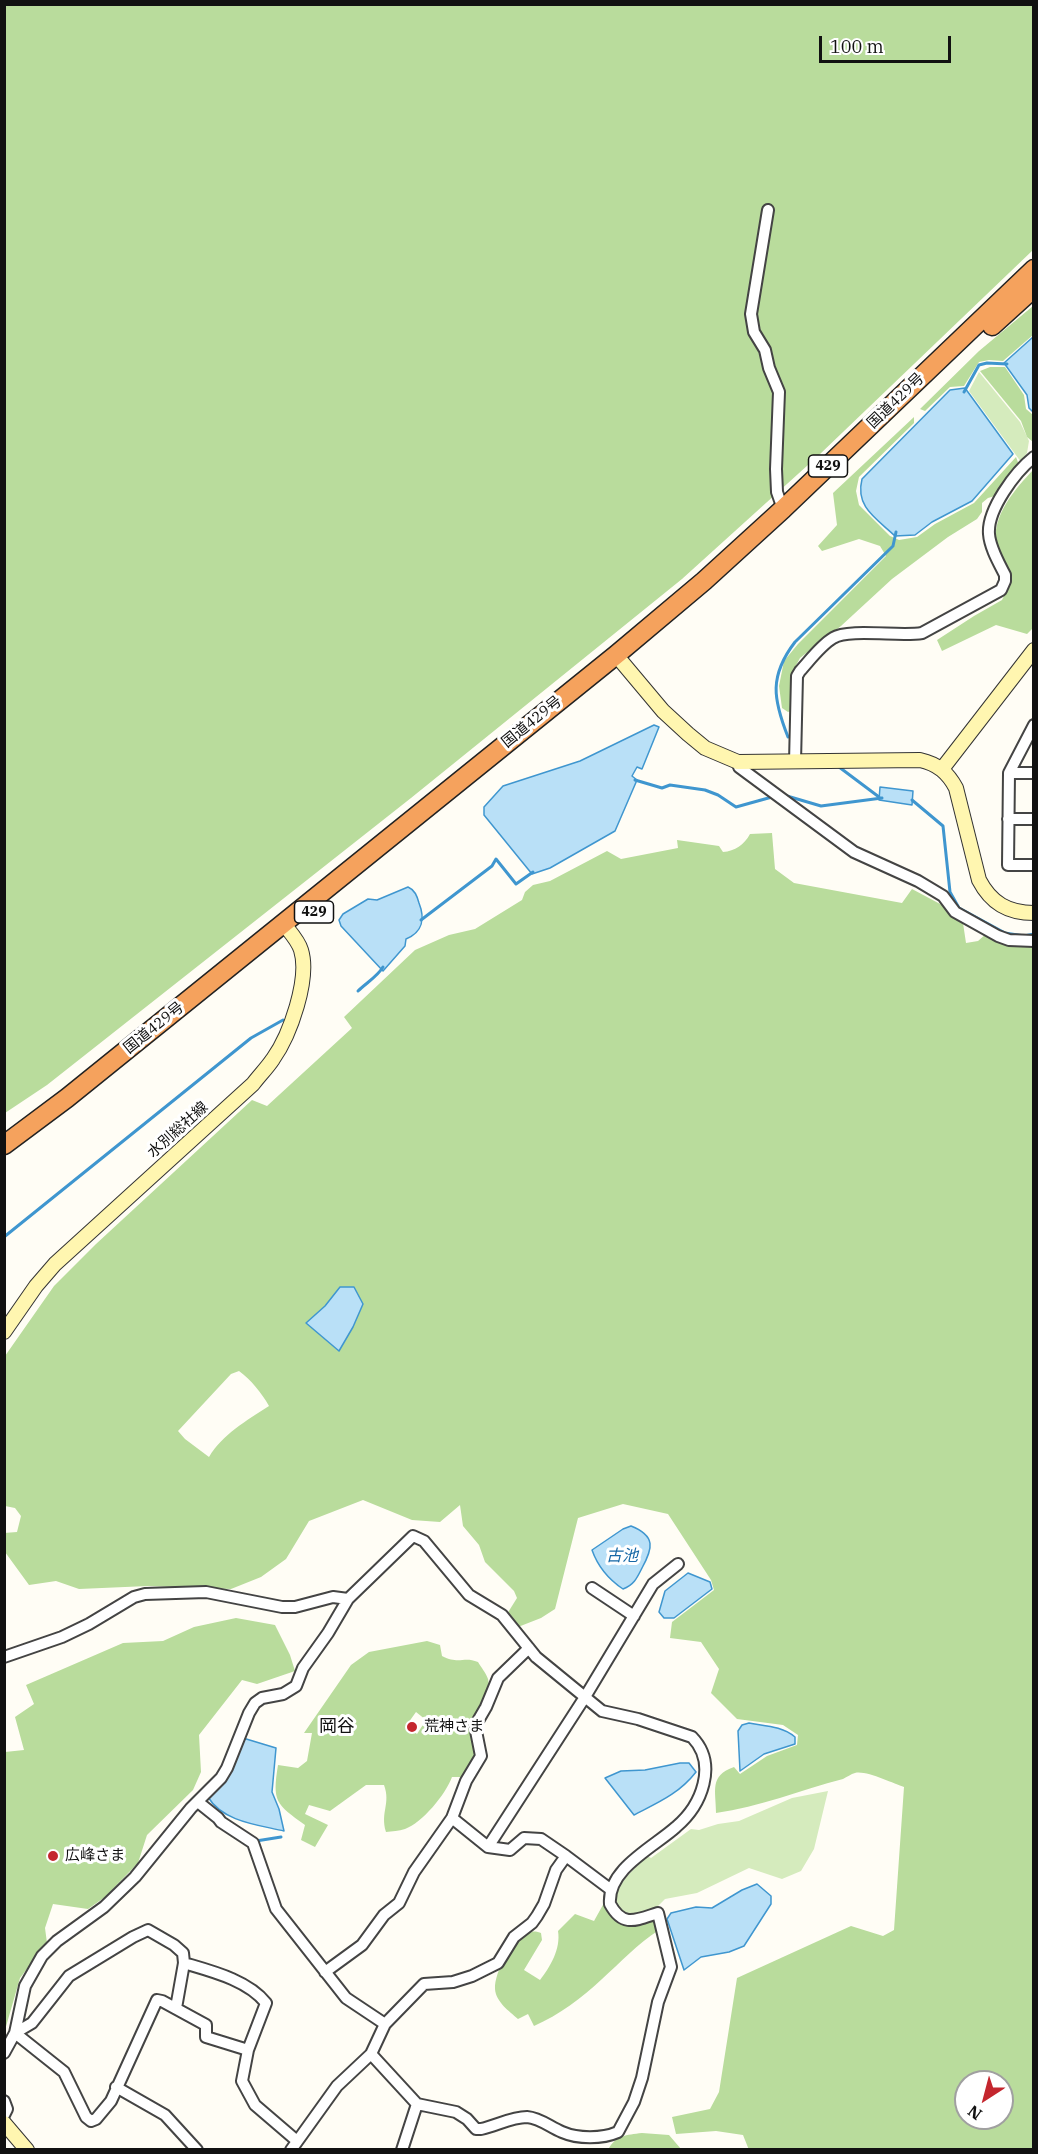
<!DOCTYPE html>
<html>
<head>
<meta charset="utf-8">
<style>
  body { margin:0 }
  #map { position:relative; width:1038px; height:2154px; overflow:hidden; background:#fffdf5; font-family:"IBM Plex Serif",serif }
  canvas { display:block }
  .frame { position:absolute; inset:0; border:6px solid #111; pointer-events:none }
  .north { position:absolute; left:954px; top:2070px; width:60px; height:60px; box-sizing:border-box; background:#fff; border:2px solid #a0a0a0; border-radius:50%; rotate:216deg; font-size:16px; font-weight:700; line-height:24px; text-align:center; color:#111 }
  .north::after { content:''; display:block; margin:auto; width:21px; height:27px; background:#c4262e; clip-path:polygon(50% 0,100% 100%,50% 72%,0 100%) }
  .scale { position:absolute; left:819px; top:36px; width:132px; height:27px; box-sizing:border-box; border:3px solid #111; border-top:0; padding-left:8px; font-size:18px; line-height:21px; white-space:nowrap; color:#111; -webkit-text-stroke:4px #fff; paint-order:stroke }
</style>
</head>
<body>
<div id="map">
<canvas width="1038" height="2154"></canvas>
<div class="frame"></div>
<div class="north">N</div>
<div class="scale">100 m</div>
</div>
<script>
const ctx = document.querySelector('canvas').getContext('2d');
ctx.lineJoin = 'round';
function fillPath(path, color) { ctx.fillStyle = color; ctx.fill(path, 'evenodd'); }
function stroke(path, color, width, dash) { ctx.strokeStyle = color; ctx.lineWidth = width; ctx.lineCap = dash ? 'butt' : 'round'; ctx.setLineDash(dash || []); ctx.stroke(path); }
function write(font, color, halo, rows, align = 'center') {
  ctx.font = font + ' "IBM Plex Serif","Noto Sans JP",serif'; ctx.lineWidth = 6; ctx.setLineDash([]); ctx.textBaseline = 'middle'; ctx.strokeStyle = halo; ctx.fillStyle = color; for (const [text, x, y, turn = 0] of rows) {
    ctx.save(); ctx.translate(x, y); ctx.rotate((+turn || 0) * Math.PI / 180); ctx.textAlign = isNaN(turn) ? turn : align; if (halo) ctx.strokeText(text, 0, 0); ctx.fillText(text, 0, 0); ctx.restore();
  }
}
fillPath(new Path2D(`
  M 979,372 L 1020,422 L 1029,441 L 1027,453 L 1021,462 L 969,391 Z
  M 828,1791 L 814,1849 L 801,1871 L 782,1879 L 749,1868 L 697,1893 L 665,1899 L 655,1909 L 635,1914 L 622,1912 C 605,1891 633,1871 647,1856 L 651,1858 L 691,1829 L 699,1830 L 718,1824 L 739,1821 L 792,1798 Z`), '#d5ebbd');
fillPath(new Path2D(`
  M 5,5 L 1033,5 L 1033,250 L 819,455 L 682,579 L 411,798 L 47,1085 L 5,1113 Z
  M 1033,306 L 1033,335 L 1003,361 L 989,360 L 979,362 L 964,386 L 950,387 L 925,411 L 920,409 L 979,351 Z
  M 990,367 L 1005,367 L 1024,395 L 1026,409 L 1033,415 L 1033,442 L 1027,437 L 1021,421 L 980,371 Z
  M 914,417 L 914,423 L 859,477 L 856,491 L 859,505 L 890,536 L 899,540 L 917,537 L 935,524 L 974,503 L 1016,457 L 1019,465 L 995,496 L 988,498 L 982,503 L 982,512 L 977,519 L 948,537 L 892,579 L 841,626 L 800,658 L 792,673 L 791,711 L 788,712 L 782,708 L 779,686 L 784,661 L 798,644 L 886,556 L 880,546 L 859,539 L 822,551 L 818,546 L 837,525 L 833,493 Z
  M 1033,470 L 1033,628 L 1027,634 L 996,625 L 942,651 L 937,640 L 974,616 L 1002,600 L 1011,582 C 1006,570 997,555 996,543 C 992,515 1016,488 1033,470 Z
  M 772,833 L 775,869 L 794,883 L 902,903 L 912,889 L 942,905 L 963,923 L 966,943 L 978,941 L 986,934 L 1033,946 L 1033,2149 L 749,2150 L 743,2135 L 716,2131 L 676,2134 L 672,2117 L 710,2109 L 719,2092 L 737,1978 L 851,1926 L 883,1936 L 894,1930 L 904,1787 C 894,1784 866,1770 855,1773 C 851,1774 847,1777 843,1779 C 801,1790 759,1807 716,1813 C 716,1790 709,1776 734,1767 L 740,1774 L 767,1756 L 797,1745 L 798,1735 L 783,1725 L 737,1719 L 711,1693 L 719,1669 L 701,1642 L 670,1638 L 672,1622 L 714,1590 L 711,1580 L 668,1514 L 623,1504 L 578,1518 L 555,1609 L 541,1618 L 518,1627 L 507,1614 L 517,1598 L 514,1591 L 485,1562 L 479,1545 L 463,1526 L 460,1505 L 440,1522 L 412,1520 L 363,1500 L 309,1521 L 286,1559 L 261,1577 L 231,1589 L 148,1586 L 79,1589 L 56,1581 L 29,1585 L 5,1552 L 4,1533 L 17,1532 L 21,1516 L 15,1508 L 5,1506 L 5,1356 L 54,1286 L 96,1244 L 252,1100 L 267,1106 L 352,1028 L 344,1017 L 415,950 L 449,935 L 475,929 L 522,900 L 525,892 L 533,885 L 550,881 L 607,851 L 621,859 L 678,848 L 677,840 L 719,846 L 723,852 C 735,851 744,845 750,834 ZM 363,1304 L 353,1327 L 339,1351 L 306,1323 L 325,1306 ZM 239,1371 C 251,1380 261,1392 269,1406 C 246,1421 223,1434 209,1457 L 185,1439 L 178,1431 L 231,1374 ZM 966,2082 L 1002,2082 L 1002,2118 L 966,2118 Z
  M 236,1618 L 275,1625 L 290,1655 L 295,1671 L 257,1684 L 242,1680 L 199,1735 L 201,1772 L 193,1790 L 147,1835 L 138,1863 L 105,1897 L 88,1909 L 53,1904 L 45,1928 L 47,1943 L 20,1978 L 5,2030 L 5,1752 L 24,1750 L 15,1717 L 34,1704 L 26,1685 L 123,1643 L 163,1641 L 194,1627 Z
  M 427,1641 L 440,1645 L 442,1656 C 460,1665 463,1656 478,1662 C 481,1667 486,1673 488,1679 C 492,1695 479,1712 471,1724 L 478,1754 L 464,1777 L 452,1777 C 446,1794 422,1823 405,1829 C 399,1831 392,1831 386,1832 C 380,1812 391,1804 384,1785 L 366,1785 L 330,1811 L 309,1805 L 305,1814 L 328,1825 L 315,1847 L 301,1840 L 305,1825 C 276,1804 272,1802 278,1765 L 298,1768 L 307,1761 L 312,1733 L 304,1733 L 351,1665 L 369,1652 ZM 416,1712 L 426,1720 L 417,1734 L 406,1726 Z
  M 604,1903 C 619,1930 629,1925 655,1919 L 659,1930 C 637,1944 621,1962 602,1979 C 582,1998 559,2015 534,2026 L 528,2014 L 518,2019 C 509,2011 496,2002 495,1989 C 494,1972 514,1935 532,1932 C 533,1931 539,1932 541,1933 L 542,1940 L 524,1970 L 540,1980 C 550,1967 561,1949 558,1931 L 575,1914 L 594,1921 Z
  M 642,2133 L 669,2135 L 681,2149 L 608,2150 C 616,2135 626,2135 642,2133 Z`), '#b9dc9c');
const water = new Path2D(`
  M 1033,337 L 1033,412 L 1029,408 L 1027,395 L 1004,363 Z
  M 965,388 L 1013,454 L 972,501 L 932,522 L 915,535 L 895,536 C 876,518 855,507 862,479 L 950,390 Z
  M 654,725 L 659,727 L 642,769 L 637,767 L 632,776 L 637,780 L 615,831 L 550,868 L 532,874 L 484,815 L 484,807 L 503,786 L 580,761 Z
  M 880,787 L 913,791 L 912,805 L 879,800 Z
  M 408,887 C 415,890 417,896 419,903 C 425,918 423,932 406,939 L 405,946 L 383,971 L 341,926 L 339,920 L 343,914 L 368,899 L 377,900 Z
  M 340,1287 L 354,1287 L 363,1304 L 353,1327 L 339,1351 L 306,1323 L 325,1306 Z
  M 631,1526 C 656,1536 653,1548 642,1568 C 637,1578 634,1585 623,1589 C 608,1579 598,1567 592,1550 L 623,1529 Z
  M 688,1573 L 710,1582 L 712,1589 L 674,1618 L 664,1618 L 659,1612 L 665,1591 Z
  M 749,1723 C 765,1726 782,1726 795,1737 L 795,1744 L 764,1754 L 740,1771 L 738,1731 L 742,1725 Z
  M 243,1738 L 276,1748 L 272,1792 L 279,1809 L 284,1831 C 259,1825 223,1822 208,1797 Z
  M 680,1763 L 689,1763 L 696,1772 C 679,1794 657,1803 634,1815 L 605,1778 L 621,1771 L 645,1770 Z
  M 757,1884 L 771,1896 L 771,1904 L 744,1946 L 729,1952 L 701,1957 L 684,1970 L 667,1919 L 671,1913 L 696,1907 L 712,1908 L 742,1890 Z`);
fillPath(water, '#b9e0f7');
stroke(water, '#3f96cf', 1.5);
stroke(new Path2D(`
  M 964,392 L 979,365 L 987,363 L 1007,364
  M 788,737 C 773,699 769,676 795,642 L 893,546 L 896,532
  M 839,767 L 879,797
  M 635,780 L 662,788 L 670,785 L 705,790 L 718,795 L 736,807 L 772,797
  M 787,796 L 821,806 L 882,798
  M 912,800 L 943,826 L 950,892 L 959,908 L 1005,933 L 1024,936 L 1034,934
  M 421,920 L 492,866 L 496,859 L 516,884 L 533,872
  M 358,991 C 366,983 377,977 383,967
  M 4,1237 L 251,1038 L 283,1020
  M 256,1841 L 281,1837`), '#3f96cf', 3);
const street = new Path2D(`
  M 768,210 L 751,314 L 754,332 L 765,350 L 769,368 L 779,392 L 776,469 L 777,492 L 783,509
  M 1034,725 L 1009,773 L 1008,865 L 1034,865
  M 738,762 L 739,767 L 854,852 L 918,881 L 943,896 L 955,912 L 998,936 L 1009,940 L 1034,941
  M 795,762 L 797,676 L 800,671 C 810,660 821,645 833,638 C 849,628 901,637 922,633 L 1001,590 L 1005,581 L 1005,575 C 999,563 990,548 989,534 C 987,510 1015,472 1034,457
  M 1009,773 L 1034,773
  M 1008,819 L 1034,819
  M 592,1588 L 634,1616
  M 4,1657 L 62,1637 L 89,1624 L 134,1597 L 145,1594 L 206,1592 L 282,1607 L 295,1607 L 333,1597 L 348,1599
  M 198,1802 L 218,1818 L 221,1822 L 253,1843 L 276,1909 L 346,1998 L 385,2024 L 371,2054 L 337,2086 L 291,2150
  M 488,1847 L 585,1697 L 653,1584 L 678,1564
  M 566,1856 L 610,1889
  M 325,1972 L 362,1945 L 384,1915 L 399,1903 L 414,1872 L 452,1818 L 466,1781 L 481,1756 L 475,1726 L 486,1707 L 498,1678 L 529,1648
  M 176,2008 L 184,1963
  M 385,2024 L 424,1984 L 453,1982 L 472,1976 L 498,1963 L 514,1937 L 532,1923 L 537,1916 L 544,1904 L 556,1870 L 566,1856 L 541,1839 L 524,1838 L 510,1850 L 488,1847 L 452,1818
  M 15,2033 L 64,2072 L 86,2117 L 91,2121 L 96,2119 L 111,2101 L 157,2000 L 162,2001 L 206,2025 L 206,2037 L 248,2050 L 242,2081 L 255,2105 L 297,2141
  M 15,2033 L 32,2023 L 69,1976 L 133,1937 L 148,1930 L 174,1945 L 183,1953 L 184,1963 C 211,1971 248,1980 266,2003 L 248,2050
  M 4,2053 L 15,2033 L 25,1986 L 42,1956 L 57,1941 L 104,1907 L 135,1877 L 191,1808 L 221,1778 L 227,1768 L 249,1713 L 255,1703 L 262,1698 L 283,1694 L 296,1686 L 303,1668 L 328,1633 L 348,1599 L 413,1536 L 424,1541 L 469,1595 L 502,1615 L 536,1657 L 602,1711 L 638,1719 L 692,1737 C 718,1764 702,1805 676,1827 C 654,1847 607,1869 610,1904 C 623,1928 636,1920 658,1913 L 671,1967 L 658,2002 L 642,2078 L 634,2102 L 618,2132 C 602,2139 578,2139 562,2132 C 550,2127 540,2118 527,2117 C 511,2117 496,2126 481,2129 L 476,2129 L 467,2119 L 456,2112 L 417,2104 L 371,2054
  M 116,2087 L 165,2115 L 197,2150
  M 4,2101 L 7,2109 L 4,2115
  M 402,2150 L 417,2104`);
const secondary = new Path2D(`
  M 616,655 L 663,711 L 688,734 L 705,748 L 738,762 L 920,760 C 938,764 948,773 956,788 L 979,880 C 991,903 1008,913 1034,913
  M 942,769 L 1034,650
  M 4,1332 L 36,1286 L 55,1264 L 253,1084 C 259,1076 267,1068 273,1059 C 290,1035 310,979 301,950 C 298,940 289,931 283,923
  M 4,2123 L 27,2150`);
const highway = new Path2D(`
  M 992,326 L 1034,288
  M 4,1145 L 67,1098 L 616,655 L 704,581 L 783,509 L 1034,269`);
stroke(street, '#444', 14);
stroke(secondary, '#333', 16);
stroke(highway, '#222', 21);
stroke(street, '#fff', 10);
stroke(secondary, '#fff6b0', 14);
stroke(highway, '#f5a25d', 18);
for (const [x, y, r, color] of [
  [412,1727,6,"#c4262e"],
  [53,1856,6,"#c4262e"]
]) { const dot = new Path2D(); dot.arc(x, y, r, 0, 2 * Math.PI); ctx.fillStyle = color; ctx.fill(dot); stroke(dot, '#fff', 2); }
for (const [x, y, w] of [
  [828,466,39],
  [314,912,39]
]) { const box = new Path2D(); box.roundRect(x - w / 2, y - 11, w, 22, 4.5); ctx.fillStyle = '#fff'; ctx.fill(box); stroke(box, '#111', 1.5); }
write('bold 14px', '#111', null, [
  ["429",828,466],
  ["429",314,912]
]);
write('15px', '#111', '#fff', [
  ["国道429号",896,401,-44],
  ["国道429号",532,722,-39],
  ["国道429号",154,1028,-39],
  ["水別総社線",178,1130,-42]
]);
write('15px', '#111', '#fff', [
  ["荒神さま",424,1727],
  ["広峰さま",65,1856]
], 'left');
write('italic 16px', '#1768a6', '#fff', [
  ["古池",622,1556]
]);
write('18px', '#111', '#fff', [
  ["岡谷",337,1727]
]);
</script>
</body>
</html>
